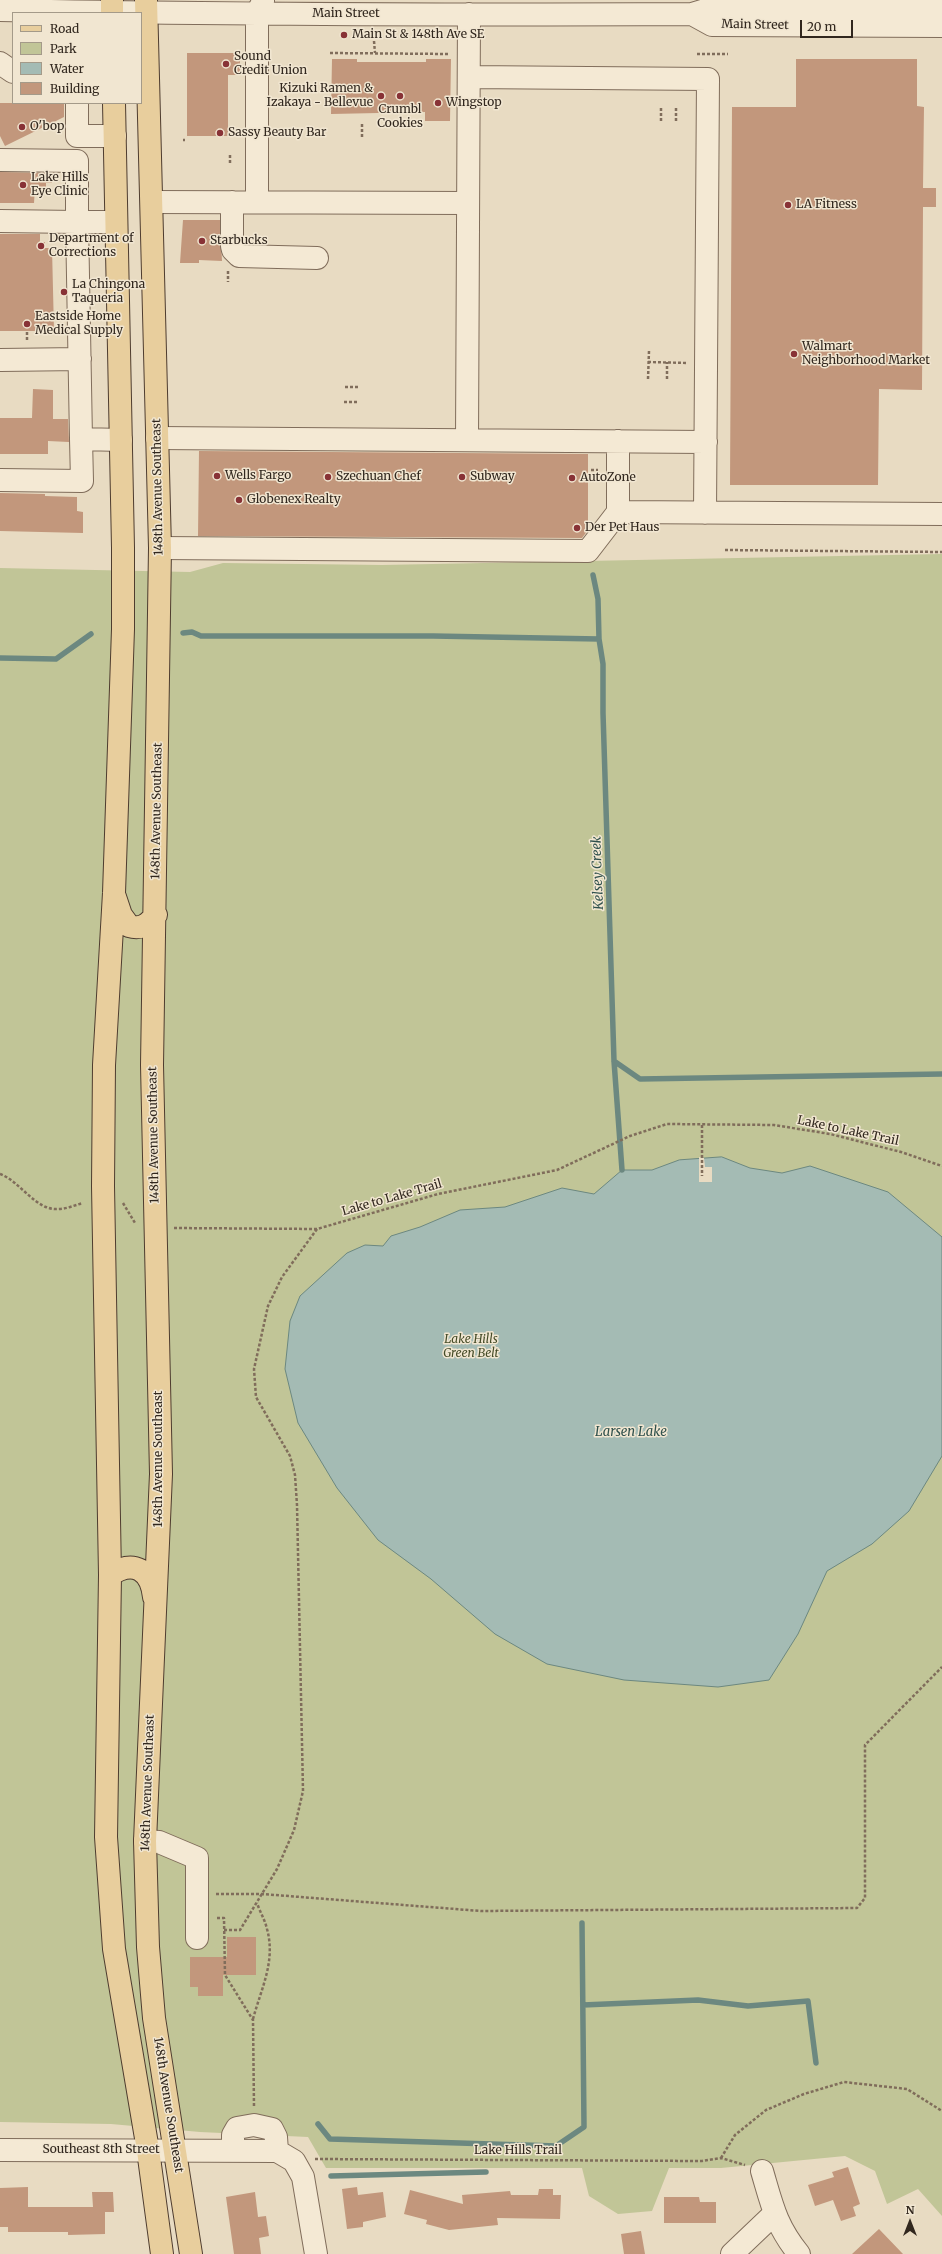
<!DOCTYPE html>
<html>
<head>
<meta charset="utf-8">
<style>
  body { margin:0 }
  #map { position:relative; width:942px; height:2254px; overflow:hidden; background:#e8dbc2; font-family:Merriweather,serif }
  canvas { display:block }
  .legend { position:absolute; left:12px; top:12px; width:130px; height:92px; box-sizing:border-box; background:#f1e6d1; border:1px solid #a49a89; margin:0; padding:5px 7px; list-style:none; font-size:12px; color:#31271e }
  .legend li { display:flex; align-items:center; gap:8px; height:20px }
  .legend b { width:20px; border:1px solid #a49a89 }
  .north { position:absolute; left:890px; top:2202px; width:40px; height:40px; -webkit-text-stroke:3px #f1e6d1; paint-order:stroke; rotate:0deg; font-size:11px; font-weight:700; line-height:16px; text-align:center; color:#31271e }
  .north::after { content:''; display:block; margin:auto; width:14px; height:18px; background:#31271e; clip-path:polygon(50% 0,100% 100%,50% 72%,0 100%) }
  .scale { position:absolute; left:800px; top:20px; width:53px; height:18px; box-sizing:border-box; border:2px solid #31271e; border-top:0; padding-left:5px; font-size:12px; line-height:14px; white-space:nowrap; color:#31271e; -webkit-text-stroke:3px #f1e6d1; paint-order:stroke }
</style>
</head>
<body>
<div id="map">
<canvas width="942" height="2254"></canvas>
<ul class="legend">
<li><b style="height:5px;background:#e8ce9d"></b>Road</li>
<li><b style="height:11px;background:#c1c597"></b>Park</li>
<li><b style="height:11px;background:#a4bbb4"></b>Water</li>
<li><b style="height:11px;background:#c2977c"></b>Building</li>
</ul>
<div class="north">N</div>
<div class="scale">20 m</div>
</div>
<script>
const ctx = document.querySelector('canvas').getContext('2d');
ctx.lineJoin = 'round';
function fillPath(path, color) { ctx.fillStyle = color; ctx.fill(path, 'evenodd'); }
function stroke(path, color, width, dash) { ctx.strokeStyle = color; ctx.lineWidth = width; ctx.lineCap = dash ? 'butt' : 'round'; ctx.setLineDash(dash || []); ctx.stroke(path); }
function write(font, color, halo, rows, align = 'center') {
  ctx.font = font + ' Merriweather,serif'; ctx.lineWidth = 3; ctx.setLineDash([]); ctx.textBaseline = 'middle'; ctx.strokeStyle = halo; ctx.fillStyle = color; for (const [text, x, y, turn = 0] of rows) {
    ctx.save(); ctx.translate(x, y); ctx.rotate((+turn || 0) * Math.PI / 180); ctx.textAlign = isNaN(turn) ? turn : align; if (halo) ctx.strokeText(text, 0, 0); ctx.fillText(text, 0, 0); ctx.restore();
  }
}
fillPath(new Path2D(`
  M 942,554 L 942,2216 L 918,2189 L 887,2204 L 875,2171 L 845,2156 L 721,2168 L 669,2168 L 652,2211 L 618,2214 L 589,2196 L 582,2168 L 326,2168 L 308,2137 L 200,2132 L 111,2124 L 0,2122 L 0,568 L 190,572 L 223,563 L 382,565 Z`), '#c1c597');
const water = new Path2D(`
  M 722,1157 L 750,1168 L 782,1173 L 810,1166 L 888,1192 L 942,1237 L 942,1456 L 909,1511 L 872,1544 L 827,1571 L 798,1634 L 769,1680 L 718,1687 L 624,1680 L 547,1664 L 495,1634 L 431,1579 L 378,1540 L 337,1488 L 298,1423 L 285,1369 L 290,1321 L 300,1296 L 347,1253 L 365,1245 L 383,1246 L 391,1236 L 420,1227 L 460,1210 L 505,1207 L 562,1188 L 594,1194 L 622,1170 L 652,1170 L 679,1160 Z`);
fillPath(water, '#a4bbb4');
stroke(water, '#6c8880', 1);
fillPath(new Path2D(`
  M 699,1157 L 704,1158 L 705,1167 L 712,1167 L 712,1182 L 699,1182 Z`), '#e8dbc2');
stroke(new Path2D(`
  M 593,575 L 598,599 L 599,639 L 603,664 L 603,713 L 614,1061 L 622,1170
  M 183,633 L 192,632 L 201,636 L 433,636 L 599,639
  M 0,658 L 56,659 L 91,634
  M 614,1061 L 640,1079 L 942,1074
  M 583,2005 L 698,2000 L 748,2006 L 808,2001 L 816,2063
  M 318,2124 L 330,2139 L 556,2146 L 584,2127 L 582,1923
  M 331,2176 L 486,2172`), '#6c8880', 5.5);
fillPath(new Path2D(`
  M 187,53 L 240,53 L 240,75 L 228,75 L 228,136 L 187,136 Z
  M 332,59 L 357,59 L 357,62 L 426,62 L 426,59 L 451,59 L 450,121 L 425,121 L 425,112 L 331,114 Z
  M 796,59 L 917,59 L 917,106 L 924,107 L 923,188 L 936,188 L 936,207 L 923,207 L 922,390 L 879,389 L 878,485 L 730,485 L 732,107 L 796,107 Z
  M 0,103 L 64,103 L 64,117 L 5,146 L 0,136 Z
  M 0,172 L 53,173 L 52,183 L 46,183 L 46,187 L 35,187 L 34,203 L 0,203 Z
  M 183,220 L 220,220 L 222,261 L 199,260 L 199,263 L 180,263 Z
  M 0,234 L 40,234 L 40,242 L 45,242 L 45,248 L 52,248 L 54,331 L 0,331 Z
  M 33,389 L 53,390 L 53,419 L 68,419 L 69,442 L 48,441 L 48,454 L 0,454 L 0,418 L 32,418 Z
  M 199,451 L 588,454 L 588,530 L 582,538 L 198,536 Z
  M 0,493 L 45,494 L 45,496 L 77,497 L 77,511 L 83,512 L 83,533 L 0,531 Z
  M 227,1937 L 256,1937 L 256,1975 L 223,1975 L 223,1996 L 198,1996 L 198,1987 L 190,1987 L 190,1957 L 227,1957 Z
  M 848,2167 L 860,2204 L 853,2207 L 856,2216 L 841,2221 L 833,2200 L 815,2206 L 808,2185 L 834,2177 L 832,2172 Z
  M 28,2187 L 28,2207 L 93,2207 L 92,2192 L 113,2192 L 114,2212 L 105,2212 L 105,2234 L 68,2235 L 68,2232 L 8,2232 L 8,2227 L 0,2227 L 0,2188 Z
  M 357,2187 L 358,2195 L 383,2192 L 386,2217 L 363,2222 L 363,2227 L 347,2229 L 342,2189 Z
  M 539,2189 L 553,2189 L 553,2195 L 561,2195 L 560,2219 L 497,2218 L 498,2225 L 449,2230 L 426,2224 L 427,2220 L 404,2214 L 410,2190 L 463,2204 L 462,2195 L 510,2191 L 511,2195 L 538,2195 Z
  M 255,2192 L 258,2217 L 266,2216 L 269,2236 L 259,2238 L 261,2254 L 234,2254 L 226,2197 Z
  M 664,2197 L 699,2197 L 700,2202 L 716,2202 L 716,2223 L 664,2223 Z
  M 879,2229 L 903,2254 L 852,2254 Z
  M 641,2231 L 645,2254 L 624,2254 L 621,2234 Z`), '#c2977c');
const minor = new Path2D(`
  M 0,10 C 231,15 461,15 692,14 L 712,8 L 732,7 L 942,9
  M 692,14 L 712,25 L 942,26
  M 0,63 L 13,72
  M 469,77 L 708,79 L 705,513
  M 77,103 L 77,136 L 115,136
  M 0,160 L 77,161 L 77,222 L 0,221
  M 152,202 L 468,203
  M 232,202 L 232,246 L 233,250 L 239,256 L 317,258
  M 257,202 L 257,14 L 263,1
  M 0,360 L 80,359
  M 157,438 L 706,442
  M 81,439 L 77,222 L 116,222
  M 467,440 L 469,14
  M 0,480 L 82,481 L 81,439 L 121,440
  M 618,512 L 618,441
  M 160,548 L 588,551 L 618,512 L 942,514
  M 145,1841 L 159,1842 L 197,1858 L 197,1938
  M 0,2150 L 277,2151 L 294,2161 L 303,2177 L 316,2254
  M 233,2150 L 233,2135 L 237,2128 L 254,2125 L 272,2129 L 276,2137 L 277,2151
  M 762,2171 C 772,2205 776,2226 799,2254
  M 732,2254 L 774,2214`);
const major = new Path2D(`
  M 112,0 L 112,13
  M 146,0 L 160,548 L 152,1065 L 161,1474 L 145,1841 L 148,1947 L 154,2018 L 191,2254
  M 114,103 L 123,548 L 123,629 L 114,893 L 104,1065 L 103,1186 L 110,1575 L 106,1837 L 114,1949 L 148,2150 L 162,2254
  M 115,897 L 121,915 L 129,926 C 142,930 148,924 156,915
  M 110,1575 C 134,1559 151,1570 154,1597`);
stroke(minor, '#806d5b', 24);
stroke(major, '#4e3c2f', 24);
stroke(new Path2D(`
  M 374,41 L 375,53
  M 330,53 L 449,54
  M 697,54 L 728,54
  M 661,108 L 661,123
  M 676,108 L 676,122
  M 362,124 L 362,139
  M 183,140 L 185,140
  M 230,155 L 230,164
  M 228,271 L 228,282
  M 27,340 L 27,331
  M 648,362 L 688,363
  M 648,379 L 649,351
  M 667,379 L 667,362
  M 345,387 L 358,387
  M 344,402 L 358,402
  M 591,470 L 598,470
  M 725,550 L 942,552
  M 702,1125 L 702,1176
  M 0,1174 C 20,1181 36,1211 58,1209 C 67,1209 75,1205 83,1203
  M 123,1203 L 135,1223
  M 174,1228 L 317,1229 L 438,1194 L 557,1170 L 630,1136 L 667,1124 L 774,1125 L 830,1134 L 901,1152 L 942,1166
  M 216,1894 L 262,1894 L 481,1911 L 857,1908 L 865,1898 L 865,1745 L 942,1667
  M 217,1918 L 224,1918 L 225,1975 L 253,2020 L 254,2107
  M 224,1930 L 240,1930 L 277,1869 L 294,1830 L 303,1791 L 297,1505 L 295,1475 L 290,1456 L 256,1397 L 254,1369 L 268,1306 L 282,1277 L 317,1229
  M 253,2019 C 261,1989 276,1961 267,1929 C 265,1920 260,1912 257,1903
  M 721,2158 L 735,2135 L 766,2110 L 804,2094 L 844,2082 L 907,2089 L 942,2111
  M 315,2159 L 702,2161 L 721,2158 L 745,2165`), '#806d5b', 2.5, [3, 2]);
stroke(minor, '#f4e9d4', 22);
stroke(major, '#e8ce9d', 22);
for (const [x, y, r, color] of [
  [344,35,4,"#883236"],
  [226,64,4,"#883236"],
  [381,96,4,"#883236"],
  [400,96,4,"#883236"],
  [438,103,4,"#883236"],
  [22,127,4,"#883236"],
  [220,133,4,"#883236"],
  [23,185,4,"#883236"],
  [788,205,4,"#883236"],
  [202,241,4,"#883236"],
  [41,246,4,"#883236"],
  [64,292,4,"#883236"],
  [27,324,4,"#883236"],
  [794,354,4,"#883236"],
  [217,476,4,"#883236"],
  [328,477,4,"#883236"],
  [462,477,4,"#883236"],
  [572,478,4,"#883236"],
  [239,500,4,"#883236"],
  [577,528,4,"#883236"]
]) { const dot = new Path2D(); dot.arc(x, y, r, 0, 2 * Math.PI); ctx.fillStyle = color; ctx.fill(dot); stroke(dot, '#f1e6d1', 1.5); }
write('12px', '#31271e', '#f1e6d1', [
  ["Main Street",346,14],
  ["Main Street",755,25,1],
  ["148th Avenue Southeast",158,487,-91],
  ["148th Avenue Southeast",157,811,-89],
  ["Lake to Lake Trail",848,1131,12],
  ["148th Avenue Southeast",154,1135,-91],
  ["Lake to Lake Trail",392,1198,-16],
  ["148th Avenue Southeast",159,1459,-90],
  ["148th Avenue Southeast",148,1783,-88],
  ["148th Avenue Southeast",168,2105,81],
  ["Southeast 8th Street",101,2150],
  ["Lake Hills Trail",518,2151]
]);
write('12px', '#31271e', '#f1e6d1', [
  ["Main St & 148th Ave SE",352,35],
  ["Sound",234,57],
  ["Credit Union",234,71],
  ["Kizuki Ramen &",373,89,"right"],
  ["Izakaya - Bellevue",373,103,"right"],
  ["Wingstop",446,103],
  ["Crumbl",400,110,"center"],
  ["Cookies",400,124,"center"],
  ["O'bop",30,127],
  ["Sassy Beauty Bar",228,133],
  ["Lake Hills",31,178],
  ["Eye Clinic",31,192],
  ["LA Fitness",796,205],
  ["Department of",49,239],
  ["Corrections",49,253],
  ["Starbucks",210,241],
  ["La Chingona",72,285],
  ["Taqueria",72,299],
  ["Eastside Home",35,317],
  ["Medical Supply",35,331],
  ["Walmart",802,347],
  ["Neighborhood Market",802,361],
  ["Wells Fargo",225,476],
  ["Szechuan Chef",336,477],
  ["Subway",470,477],
  ["AutoZone",580,478],
  ["Globenex Realty",247,500],
  ["Der Pet Haus",585,528]
], 'left');
write('italic 12px', '#444b27', '#f1e6d1', [
  ["Lake Hills",471,1340],
  ["Green Belt",471,1354]
]);
write('italic 13px', '#2f504c', '#f1e6d1', [
  ["Kelsey Creek",598,873,-92],
  ["Larsen Lake",631,1432]
]);
</script>
</body>
</html>
